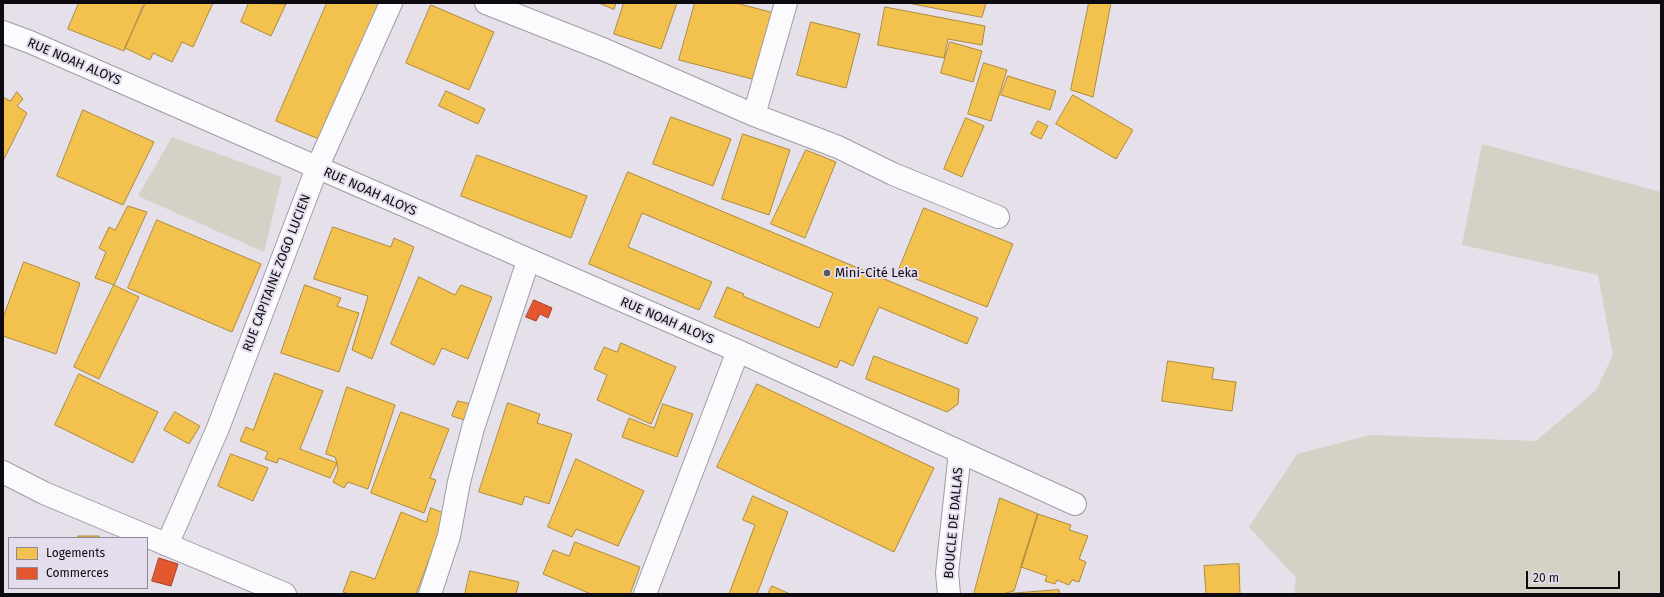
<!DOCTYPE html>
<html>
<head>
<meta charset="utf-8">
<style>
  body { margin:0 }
  #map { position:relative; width:1664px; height:597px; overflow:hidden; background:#e5e0ea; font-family:"Fira Sans",sans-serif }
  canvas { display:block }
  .frame { position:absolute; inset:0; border:4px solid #0e0b10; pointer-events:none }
  .legend { position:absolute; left:8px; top:537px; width:140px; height:52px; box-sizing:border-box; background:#e4dded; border:1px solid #8e8995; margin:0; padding:5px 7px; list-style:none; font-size:12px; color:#0e0b10 }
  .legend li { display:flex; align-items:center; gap:8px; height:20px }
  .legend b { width:20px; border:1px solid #8e8995 }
  .scale { position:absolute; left:1526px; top:571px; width:94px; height:18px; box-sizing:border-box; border:2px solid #0e0b10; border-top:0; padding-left:5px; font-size:12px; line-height:14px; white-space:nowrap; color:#0e0b10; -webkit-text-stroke:3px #e4dded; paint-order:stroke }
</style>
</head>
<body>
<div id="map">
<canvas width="1664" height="597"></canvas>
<div class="frame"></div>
<ul class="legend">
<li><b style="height:11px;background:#f2c14e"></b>Logements</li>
<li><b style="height:11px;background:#e4572e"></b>Commerces</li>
</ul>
<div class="scale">20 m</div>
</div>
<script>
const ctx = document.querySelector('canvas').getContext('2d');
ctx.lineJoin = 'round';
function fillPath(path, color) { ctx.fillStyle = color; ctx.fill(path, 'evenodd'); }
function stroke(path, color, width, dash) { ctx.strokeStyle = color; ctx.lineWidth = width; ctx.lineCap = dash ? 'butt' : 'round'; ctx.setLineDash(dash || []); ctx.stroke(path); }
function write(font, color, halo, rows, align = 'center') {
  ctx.font = font + ' "Fira Sans",sans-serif'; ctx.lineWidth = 4; ctx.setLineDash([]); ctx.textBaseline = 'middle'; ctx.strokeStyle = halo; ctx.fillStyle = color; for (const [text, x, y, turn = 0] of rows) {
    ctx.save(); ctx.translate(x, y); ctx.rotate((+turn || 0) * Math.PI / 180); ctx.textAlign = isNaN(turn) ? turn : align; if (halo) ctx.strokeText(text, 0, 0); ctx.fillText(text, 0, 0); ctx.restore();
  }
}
fillPath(new Path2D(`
  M 172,137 L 282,177 L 264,252 L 138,196 Z
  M 1482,144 L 1661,192 L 1661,594 L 1294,594 L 1296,578 L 1249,527 L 1297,454 L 1370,435 L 1536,441 L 1596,390 L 1613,355 L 1598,275 L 1462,245 Z`), '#d6d1c6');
const homes = new Path2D(`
  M 79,3 L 144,3 L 124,51 L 68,29 Z
  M 146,3 L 213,3 L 193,47 L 182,42 L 172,62 L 153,53 L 150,60 L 125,48 Z
  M 249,3 L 286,4 L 271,36 L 241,22 Z
  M 327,3 L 381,3 L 321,140 L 276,121 Z
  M 599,3 L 616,3 L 614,9 Z
  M 624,3 L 677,3 L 661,49 L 614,34 Z
  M 695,3 L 736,3 L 774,13 L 756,80 L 679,60 Z
  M 908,3 L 986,3 L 982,17 Z
  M 1089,3 L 1111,3 L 1093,97 L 1071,90 Z
  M 431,5 L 494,32 L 469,90 L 406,63 Z
  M 885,7 L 985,26 L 982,45 L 948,39 L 944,58 L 878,45 Z
  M 811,22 L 860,34 L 846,88 L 797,75 Z
  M 950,42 L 982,51 L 973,82 L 941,73 Z
  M 984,63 L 1007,70 L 991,121 L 968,114 Z
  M 1008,76 L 1056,91 L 1050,110 L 1001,95 Z
  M 446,91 L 485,109 L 478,124 L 439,106 Z
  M 17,92 L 23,99 L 17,106 L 27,113 L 3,161 L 3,97 L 10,101 Z
  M 1073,95 L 1133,130 L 1116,159 L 1056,124 Z
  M 83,110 L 154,142 L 123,205 L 57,176 Z
  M 671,117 L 731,139 L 713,186 L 653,164 Z
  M 966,118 L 984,126 L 962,177 L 944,169 Z
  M 1038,121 L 1048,126 L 1041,139 L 1031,134 Z
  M 743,134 L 790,150 L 769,215 L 722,199 Z
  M 806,150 L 836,162 L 805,238 L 771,224 Z
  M 477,155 L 587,196 L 571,238 L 461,196 Z
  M 628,172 L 978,318 L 967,344 L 879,307 L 853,366 L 840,360 L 837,368 L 714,317 L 727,287 L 744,294 L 743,296 L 819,328 L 833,293 L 642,213 L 628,247 L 712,282 L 699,310 L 589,264 Z
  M 128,206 L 147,212 L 114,285 L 95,278 L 106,252 L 99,248 L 109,227 L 115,230 Z
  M 924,208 L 1013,244 L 987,307 L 898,272 Z
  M 157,220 L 261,264 L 232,332 L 128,288 Z
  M 333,227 L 391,247 L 394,238 L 414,247 L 372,359 L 352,350 L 368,296 L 314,279 Z
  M 24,262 L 80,283 L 56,354 L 3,336 L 3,318 Z
  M 419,277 L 455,295 L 461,285 L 492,297 L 468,359 L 442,348 L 434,365 L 391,344 Z
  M 114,285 L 139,297 L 99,379 L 74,367 Z
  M 305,285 L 341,298 L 337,306 L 359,313 L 339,372 L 281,353 Z
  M 621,343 L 676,367 L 651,424 L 597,400 L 607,375 L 594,369 L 604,347 L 617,352 Z
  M 874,356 L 959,389 L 958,404 L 947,412 L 866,379 Z
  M 1168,361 L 1214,368 L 1212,379 L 1236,382 L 1232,411 L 1162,401 Z
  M 275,373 L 323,391 L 300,449 L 337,463 L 330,478 L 279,458 L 277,463 L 265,459 L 268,452 L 240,441 L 246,427 L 253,430 Z
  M 79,374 L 158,412 L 133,463 L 55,425 Z
  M 757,384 L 934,468 L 894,552 L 717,467 Z
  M 347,387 L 395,405 L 368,489 L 348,482 L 344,488 L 333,482 L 338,470 L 337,463 L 335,457 L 326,454 Z
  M 458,401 L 471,404 L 464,420 L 452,416 Z
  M 508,403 L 540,414 L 537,423 L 572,434 L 549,504 L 525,496 L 522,505 L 479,492 Z
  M 663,404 L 693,414 L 677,457 L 622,437 L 629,418 L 654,428 Z
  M 175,412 L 200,426 L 189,444 L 164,430 Z
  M 401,412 L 449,429 L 430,478 L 436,480 L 424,513 L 371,493 Z
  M 231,454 L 268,468 L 253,501 L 218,486 Z
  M 576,459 L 644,491 L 618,546 L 576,529 L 572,537 L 548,527 Z
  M 753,496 L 788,512 L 757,594 L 729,594 L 755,525 L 743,520 Z
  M 1000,498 L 1038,514 L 1014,591 L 1002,594 L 974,594 Z
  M 431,508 L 446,514 L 416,594 L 349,594 L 343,592 L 351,571 L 375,579 L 401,512 L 426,522 Z
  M 1038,514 L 1071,525 L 1069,530 L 1088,536 L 1079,559 L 1086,562 L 1079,582 L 1072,580 L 1069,585 L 1057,580 L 1055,584 L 1045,581 L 1047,576 L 1021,567 Z
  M 78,536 L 99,536 L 101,538 L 78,538 Z
  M 575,542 L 640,567 L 630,594 L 591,594 L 543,574 L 553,550 L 569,556 Z
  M 1239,564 L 1240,594 L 1206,594 L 1204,566 Z
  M 470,571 L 519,582 L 516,594 L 465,594 Z
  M 772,586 L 790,594 L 768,594 Z
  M 1059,590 L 1060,594 L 1002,594 Z`);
fillPath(homes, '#f2c14e');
stroke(homes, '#ae8a3b', 1);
const shops = new Path2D(`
  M 534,300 L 552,308 L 548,318 L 540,314 L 536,321 L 526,317 Z
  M 159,558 L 178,564 L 171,586 L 152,581 Z`);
fillPath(shops, '#e4572e');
stroke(shops, '#a44025', 1);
const minor = new Path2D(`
  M 486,3 L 605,50 L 754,115 L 838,147 L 893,174 L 998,217
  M 3,32 L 30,42 L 738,351 L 1075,504
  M 754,115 L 786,3
  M 3,472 L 44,493 L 285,594
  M 167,545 L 218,428 L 317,168 L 391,3
  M 430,594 L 449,536 L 459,482 L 473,428 L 528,261
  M 645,594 L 738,351
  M 949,594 L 947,573 L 960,452`);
stroke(minor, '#9f9ca3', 24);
stroke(minor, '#fbfafc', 22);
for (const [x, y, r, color] of [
  [827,273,4,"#59565c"]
]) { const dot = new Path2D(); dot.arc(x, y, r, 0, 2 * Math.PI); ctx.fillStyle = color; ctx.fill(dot); stroke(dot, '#e4dded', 1.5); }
write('13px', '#0e0b10', '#e4dded', [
  ["RUE NOAH ALOYS",74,62,23],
  ["RUE NOAH ALOYS",370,192,24],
  ["RUE CAPITAINE ZOGO LUCIEN",277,273,-69],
  ["RUE NOAH ALOYS",667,321,23],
  ["BOUCLE DE DALLAS",954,523,-85]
]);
write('13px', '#0e0b10', '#e4dded', [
  ["Mini-Cité Leka",835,273]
], 'left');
</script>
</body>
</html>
